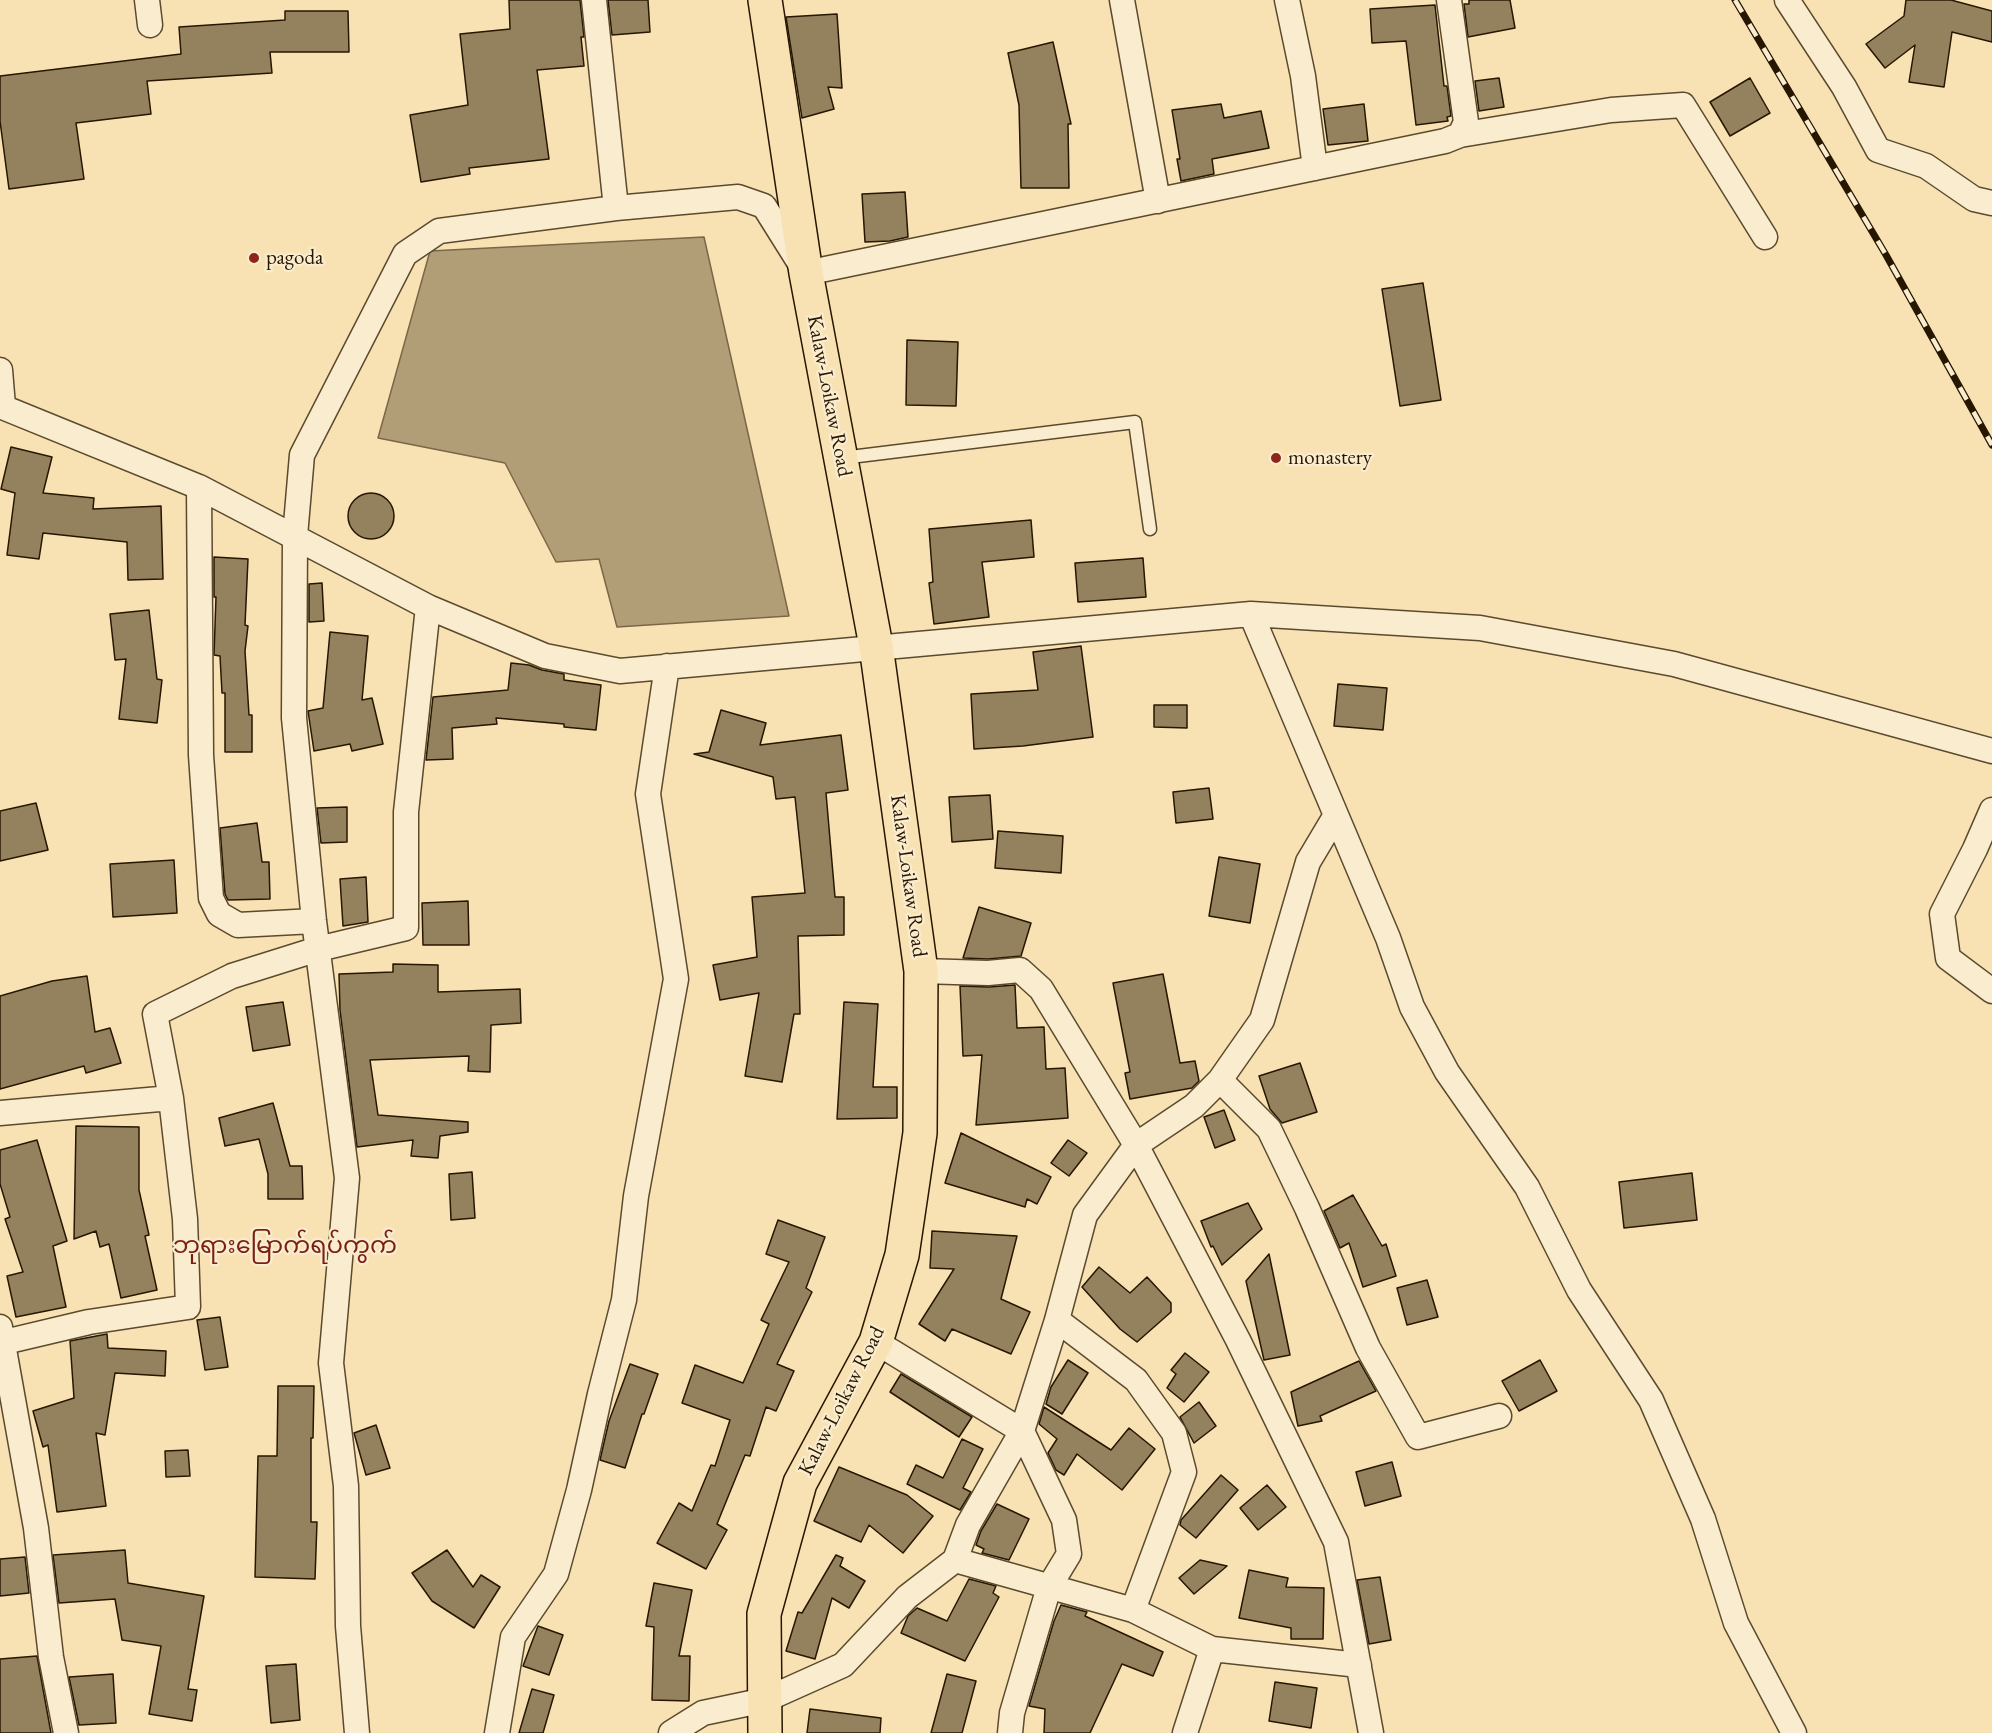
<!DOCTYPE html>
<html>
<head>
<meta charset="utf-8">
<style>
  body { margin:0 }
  canvas { display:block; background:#f8e2b3 }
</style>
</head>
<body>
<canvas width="1992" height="1733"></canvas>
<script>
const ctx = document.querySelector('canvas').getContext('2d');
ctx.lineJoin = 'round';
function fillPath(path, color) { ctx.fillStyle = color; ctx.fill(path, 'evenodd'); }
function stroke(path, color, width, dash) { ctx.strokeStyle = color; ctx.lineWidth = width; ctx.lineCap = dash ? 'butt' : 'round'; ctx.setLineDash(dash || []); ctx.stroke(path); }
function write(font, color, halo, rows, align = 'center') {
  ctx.font = font + ' "EB Garamond","Noto Sans Myanmar",serif'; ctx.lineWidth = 4.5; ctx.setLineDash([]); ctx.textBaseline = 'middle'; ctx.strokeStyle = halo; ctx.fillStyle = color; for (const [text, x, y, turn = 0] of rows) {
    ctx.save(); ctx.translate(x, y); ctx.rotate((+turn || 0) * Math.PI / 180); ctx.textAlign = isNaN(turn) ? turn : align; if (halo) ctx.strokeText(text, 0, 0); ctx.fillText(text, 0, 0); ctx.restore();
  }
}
const water = new Path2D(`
  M 704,237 L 789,616 L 617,627 L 599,559 L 556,562 L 505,463 L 378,438 L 430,251 Z`);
fillPath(water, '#b19d76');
stroke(water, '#7a6747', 1.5);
const building = new Path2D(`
  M 509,0 L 580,0 L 584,37 L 581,37 L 584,66 L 537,70 L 549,159 L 469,168 L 470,174 L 421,182 L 410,115 L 468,105 L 460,34 L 510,29 Z
  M 608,0 L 648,0 L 650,32 L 612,35 Z
  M 1469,0 L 1510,0 L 1515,28 L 1468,37 L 1464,4 L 1469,4 Z
  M 1906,0 L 1951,0 L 1992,11 L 1992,42 L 1952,32 L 1944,87 L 1909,82 L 1915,45 L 1885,68 L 1866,44 L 1904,16 Z
  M 1435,5 L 1444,86 L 1447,86 L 1451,116 L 1447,117 L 1448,121 L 1416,125 L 1406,41 L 1372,43 L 1370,9 Z
  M 285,11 L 348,11 L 349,52 L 270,52 L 272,73 L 147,81 L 151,114 L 76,123 L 84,179 L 9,189 L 0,121 L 0,76 L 181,54 L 179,27 L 285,20 Z
  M 837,14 L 842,88 L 828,87 L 834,109 L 802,118 L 786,17 Z
  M 1053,42 L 1071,124 L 1068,124 L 1069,188 L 1021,188 L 1019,105 L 1008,53 Z
  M 1499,78 L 1504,107 L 1479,111 L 1475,81 Z
  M 1750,78 L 1770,113 L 1730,136 L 1710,102 Z
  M 1221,104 L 1224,118 L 1261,111 L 1269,148 L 1212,159 L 1214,174 L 1181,181 L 1177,159 L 1180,159 L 1172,110 Z
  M 1364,104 L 1368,141 L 1328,145 L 1323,109 Z
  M 905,192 L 908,237 L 890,241 L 865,242 L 862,194 Z
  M 1423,283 L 1441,400 L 1400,406 L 1382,289 Z
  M 907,340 L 958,342 L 956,406 L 906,405 Z
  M 11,447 L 52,457 L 43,493 L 94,498 L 93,509 L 161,506 L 163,579 L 128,580 L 127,542 L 43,533 L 39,559 L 7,555 L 15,493 L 1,489 Z
  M348 516a23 23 0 1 1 46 0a23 23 0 1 1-46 0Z
  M 1031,520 L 1034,557 L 982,562 L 989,617 L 934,624 L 929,583 L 933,582 L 929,529 Z
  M 214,557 L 248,559 L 245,625 L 248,626 L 245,651 L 249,715 L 252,715 L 252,752 L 225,752 L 225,693 L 222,693 L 220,656 L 214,655 L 216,597 L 214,597 Z
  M 1143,558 L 1146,597 L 1078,602 L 1075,563 Z
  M 322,583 L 324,621 L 309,622 L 309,584 Z
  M 149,610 L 157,679 L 162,680 L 157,723 L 119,719 L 126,659 L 115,660 L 110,614 Z
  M 330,632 L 368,636 L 362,700 L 372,698 L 383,744 L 352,751 L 350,744 L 314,751 L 308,711 L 323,708 Z
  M 1081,646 L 1093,737 L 1023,746 L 974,749 L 971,694 L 1038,690 L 1033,652 Z
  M 511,663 L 529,665 L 542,670 L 564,674 L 564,680 L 601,685 L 596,730 L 564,727 L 564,724 L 496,718 L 497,724 L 452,728 L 453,759 L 426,760 L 433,697 L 508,690 Z
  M 1338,684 L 1387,688 L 1383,730 L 1334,726 Z
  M 1154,705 L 1187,705 L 1187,728 L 1154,727 Z
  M 721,710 L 766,723 L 760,745 L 841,735 L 848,790 L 826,793 L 835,897 L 844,897 L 844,935 L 798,936 L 800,1014 L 794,1014 L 782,1082 L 745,1076 L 759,993 L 720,1000 L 713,965 L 757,957 L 752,897 L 805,893 L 795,797 L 776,799 L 773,777 L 694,754 L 709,752 Z
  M 1209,788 L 1213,819 L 1176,823 L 1173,792 Z
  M 990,795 L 993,839 L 952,842 L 949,797 Z
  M 36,803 L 48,850 L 0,861 L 0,811 Z
  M 347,807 L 347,842 L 321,843 L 317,808 Z
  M 257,823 L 262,862 L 269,862 L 270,899 L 228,900 L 225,894 L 220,828 Z
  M 998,831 L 1063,836 L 1061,873 L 995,868 Z
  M 1219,857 L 1260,864 L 1250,923 L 1209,916 Z
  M 174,860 L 177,913 L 113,917 L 110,864 Z
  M 366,877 L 368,922 L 343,926 L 340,879 Z
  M 468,901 L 469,945 L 423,945 L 422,903 Z
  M 979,907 L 1031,923 L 1021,956 L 988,959 L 963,958 Z
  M 393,964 L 438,965 L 438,992 L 520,989 L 521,1023 L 491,1025 L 490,1072 L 468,1071 L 469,1056 L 370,1060 L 378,1115 L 468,1122 L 468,1132 L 440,1136 L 438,1158 L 411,1156 L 413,1140 L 357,1147 L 340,1010 L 339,974 L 393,972 Z
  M 1163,974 L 1180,1063 L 1195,1061 L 1199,1081 L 1192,1088 L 1130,1099 L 1125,1073 L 1130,1072 L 1113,983 Z
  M 87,976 L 95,1032 L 110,1028 L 121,1063 L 86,1073 L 84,1066 L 0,1089 L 0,996 L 52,981 Z
  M 1015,985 L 1017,1028 L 1044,1027 L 1046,1069 L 1065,1068 L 1068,1118 L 976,1125 L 982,1055 L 963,1056 L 960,986 L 989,987 Z
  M 283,1002 L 290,1045 L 253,1051 L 246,1007 Z
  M 844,1002 L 878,1004 L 873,1087 L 897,1087 L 897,1118 L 837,1119 Z
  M 1300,1063 L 1317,1112 L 1282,1123 L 1270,1109 L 1259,1076 Z
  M 273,1103 L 290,1166 L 302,1166 L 303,1199 L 268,1199 L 268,1174 L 259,1139 L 225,1146 L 219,1118 Z
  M 1224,1110 L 1235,1140 L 1215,1148 L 1204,1117 Z
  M 76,1126 L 139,1127 L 139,1190 L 149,1235 L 145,1236 L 157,1290 L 121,1298 L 109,1244 L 100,1247 L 96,1231 L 74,1239 Z
  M 961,1133 L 1051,1177 L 1037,1204 L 1027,1199 L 1025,1207 L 945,1183 Z
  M 37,1140 L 67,1241 L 53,1246 L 66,1307 L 16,1317 L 7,1276 L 23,1272 L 5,1219 L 10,1217 L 0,1184 L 0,1150 Z
  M 1068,1140 L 1087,1153 L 1069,1176 L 1051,1163 Z
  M 472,1172 L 475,1218 L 451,1220 L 449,1174 Z
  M 1692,1173 L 1697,1220 L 1624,1228 L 1619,1182 Z
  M 1353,1195 L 1382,1246 L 1386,1244 L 1396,1276 L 1363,1287 L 1349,1243 L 1340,1248 L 1324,1211 Z
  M 1248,1203 L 1262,1229 L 1222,1265 L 1213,1246 L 1211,1247 L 1201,1221 Z
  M 778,1220 L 825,1237 L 806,1288 L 812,1292 L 777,1364 L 794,1371 L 776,1411 L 766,1407 L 750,1456 L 745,1455 L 717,1524 L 727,1530 L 706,1569 L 657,1543 L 679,1503 L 692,1511 L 711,1465 L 715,1466 L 730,1420 L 682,1403 L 695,1365 L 743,1383 L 769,1324 L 761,1320 L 789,1262 L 766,1254 Z
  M 932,1231 L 1017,1236 L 1001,1299 L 1030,1312 L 1011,1354 L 952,1329 L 945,1341 L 919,1324 L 954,1269 L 930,1268 Z
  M 1269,1254 L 1290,1355 L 1264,1360 L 1246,1281 Z
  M 1099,1267 L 1130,1293 L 1147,1277 L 1171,1303 L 1171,1312 L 1137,1342 L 1120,1329 L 1082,1287 Z
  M 1427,1280 L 1438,1317 L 1407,1325 L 1397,1288 Z
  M 220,1317 L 228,1367 L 205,1370 L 197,1320 Z
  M 107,1334 L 108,1348 L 166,1351 L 165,1376 L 115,1373 L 105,1435 L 96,1433 L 106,1506 L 57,1512 L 48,1445 L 43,1447 L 33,1411 L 74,1398 L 70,1341 Z
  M 1185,1353 L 1209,1372 L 1184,1402 L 1167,1388 L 1176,1374 L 1171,1370 Z
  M 1068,1360 L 1088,1373 L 1062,1414 L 1046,1404 L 1051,1387 Z
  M 1540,1360 L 1557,1391 L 1519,1411 L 1502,1381 Z
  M 1359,1361 L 1376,1391 L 1320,1416 L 1322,1421 L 1298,1426 L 1291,1392 Z
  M 630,1364 L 658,1374 L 644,1414 L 642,1414 L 625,1468 L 600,1460 L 609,1421 Z
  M 901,1374 L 972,1417 L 959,1437 L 890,1392 Z
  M 278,1386 L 314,1386 L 313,1438 L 311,1438 L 311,1522 L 317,1522 L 315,1579 L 255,1577 L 258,1456 L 277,1456 Z
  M 1199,1402 L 1216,1426 L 1194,1443 L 1180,1417 Z
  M 1044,1407 L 1111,1450 L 1129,1428 L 1155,1449 L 1122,1490 L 1077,1454 L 1064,1475 L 1056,1470 L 1048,1453 L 1057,1439 L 1039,1424 Z
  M 376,1425 L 390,1468 L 366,1475 L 354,1433 Z
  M 962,1439 L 983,1449 L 963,1488 L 971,1492 L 960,1510 L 907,1484 L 916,1465 L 943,1478 Z
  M 188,1450 L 190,1476 L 166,1477 L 165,1451 Z
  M 1392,1462 L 1401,1496 L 1365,1506 L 1356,1472 Z
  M 839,1467 L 907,1495 L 933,1516 L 903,1553 L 869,1525 L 861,1542 L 814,1521 Z
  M 1221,1475 L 1238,1490 L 1196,1538 L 1180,1525 L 1181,1520 Z
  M 1267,1485 L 1286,1507 L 1258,1530 L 1240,1508 Z
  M 997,1504 L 1029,1519 L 1009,1560 L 982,1553 L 984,1549 L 976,1545 L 981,1531 Z
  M 125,1550 L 128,1583 L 204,1596 L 188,1689 L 197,1690 L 192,1721 L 149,1714 L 161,1646 L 122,1640 L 115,1599 L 59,1603 L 53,1555 Z
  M 447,1550 L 473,1587 L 481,1575 L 500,1587 L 474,1628 L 432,1601 L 412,1573 Z
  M 836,1555 L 843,1558 L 840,1566 L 865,1581 L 849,1608 L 832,1598 L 815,1659 L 786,1651 L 798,1612 L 802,1613 Z
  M 25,1557 L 29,1593 L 0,1596 L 0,1559 Z
  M 1200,1560 L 1227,1566 L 1194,1594 L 1179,1578 Z
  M 1249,1570 L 1288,1578 L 1286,1587 L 1324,1588 L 1323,1639 L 1291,1639 L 1291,1628 L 1239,1618 Z
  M 1380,1577 L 1391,1640 L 1369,1644 L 1357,1580 Z
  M 969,1579 L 996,1586 L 993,1593 L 999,1597 L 965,1661 L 901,1633 L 908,1616 L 917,1608 L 947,1621 Z
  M 654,1583 L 692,1590 L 679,1656 L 690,1656 L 689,1701 L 652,1700 L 654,1627 L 646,1626 Z
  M 1061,1605 L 1087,1612 L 1085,1616 L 1163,1652 L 1153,1676 L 1122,1664 L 1090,1733 L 1044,1733 L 1045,1709 L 1029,1706 L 1054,1621 Z
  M 538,1626 L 563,1635 L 549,1675 L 523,1666 Z
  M 37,1656 L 51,1733 L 0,1733 L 0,1659 Z
  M 296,1664 L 300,1720 L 271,1723 L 266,1666 Z
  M 113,1674 L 116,1723 L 79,1725 L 69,1677 Z
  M 947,1674 L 976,1681 L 962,1733 L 931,1733 Z
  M 1275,1682 L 1317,1688 L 1311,1728 L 1269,1721 Z
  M 532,1689 L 554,1695 L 543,1733 L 519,1733 Z
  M 810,1709 L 881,1718 L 880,1733 L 807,1733 Z`);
fillPath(building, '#94815e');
stroke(building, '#271701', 1.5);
const service = new Path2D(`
  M 842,458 L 1135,422 L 1150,529`);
const minor = new Path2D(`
  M 147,0 L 150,25
  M 594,0 L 616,208
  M 1122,0 L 1158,201
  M 1287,0 L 1303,76 L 1315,168
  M 1787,0 L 1844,87 L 1878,150 L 1926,166 L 1974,199 L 1992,203
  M 1460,135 L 1611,110 L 1683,105 L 1765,237
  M 0,370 L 3,406
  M 0,406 L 199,487 L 428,607 L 545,656 L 620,671 L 1251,614 L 1480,628 L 1674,664 L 1992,751
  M 199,487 L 201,755 L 211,898 L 219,914 L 238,925 L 314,921
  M 1992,810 L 1975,849 L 1942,914 L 1948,958 L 1992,991
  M 1336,815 L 1388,938 L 1412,1007 L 1447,1072 L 1527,1187 L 1579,1290 L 1651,1400 L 1703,1519 L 1736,1623 L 1794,1733
  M 921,971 L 988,973 L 1020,970 L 1041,989 L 1136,1145 L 1238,1340 L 1336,1542 L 1371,1733
  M 1220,1080 L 1269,1129 L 1307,1208 L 1368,1348 L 1418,1437 L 1499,1416
  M 0,1113 L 171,1098
  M 1057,1320 L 1136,1380 L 1174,1433 L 1184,1472 L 1133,1610
  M 0,1327 L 36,1528 L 51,1657 L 66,1733
  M 0,1343 L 89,1322 L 188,1307 L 185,1219 L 171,1098 L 155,1014 L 232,976 L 318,949 L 406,928 L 406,812 L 428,607
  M 955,1560 L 1133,1610 L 1212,1649 L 1359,1665
  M 357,1733 L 348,1626 L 346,1486 L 331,1363 L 347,1178 L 314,921 L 294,718 L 295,536 L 302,455 L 405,254 L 439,231 L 616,208 L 738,197 L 764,206 L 806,273 L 1445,141 L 1460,135 L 1466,122 L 1449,0
  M 497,1733 L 513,1637 L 556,1574 L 579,1490 L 600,1394 L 624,1300 L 636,1196 L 676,979 L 648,794 L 667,666
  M 671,1733 L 703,1713 L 765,1700 L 843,1665 L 907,1597 L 955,1560 L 968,1525 L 1022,1431 L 876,1342
  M 1010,1733 L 1012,1713 L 1049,1587 L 1069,1554 L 1064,1520 L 1022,1431 L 1057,1320 L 1085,1215 L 1136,1145 L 1194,1106 L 1220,1080 L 1262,1020 L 1308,862 L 1336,815 L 1251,614
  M 1185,1733 L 1212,1649`);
const primary = new Path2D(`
  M 765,0 L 806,273 L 876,646 L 921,971 L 920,1133 L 902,1255 L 876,1342 L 800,1483 L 764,1614 L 765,1733`);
stroke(service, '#5b4a2e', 15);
stroke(minor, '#5b4a2e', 27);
stroke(primary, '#271701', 36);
stroke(service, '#faecce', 12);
stroke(minor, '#faecce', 24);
stroke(primary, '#f8e2b3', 33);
const rail = new Path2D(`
  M 1735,0 L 1886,255 L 1992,445`);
stroke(rail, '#271701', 7);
stroke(rail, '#faecce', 4.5, [14]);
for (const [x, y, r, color] of [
  [254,258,6,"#8f2418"],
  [1276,458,6,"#8f2418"]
]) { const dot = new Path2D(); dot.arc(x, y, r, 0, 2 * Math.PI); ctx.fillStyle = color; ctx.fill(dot); stroke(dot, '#faecce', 2); }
write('21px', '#271701', '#faecce', [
  ["pagoda",266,258],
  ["monastery",1288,458]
], 'left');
write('21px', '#271701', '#faecce', [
  ["Kalaw-Loikaw Road",829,396,79],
  ["Kalaw-Loikaw Road",908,876,82],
  ["Kalaw-Loikaw Road",842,1401,-63]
]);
write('24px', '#7a1f14', '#faecce', [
  ["ဘုရားမြောက်ရပ်ကွက်",285,1246]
]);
</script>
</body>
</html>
